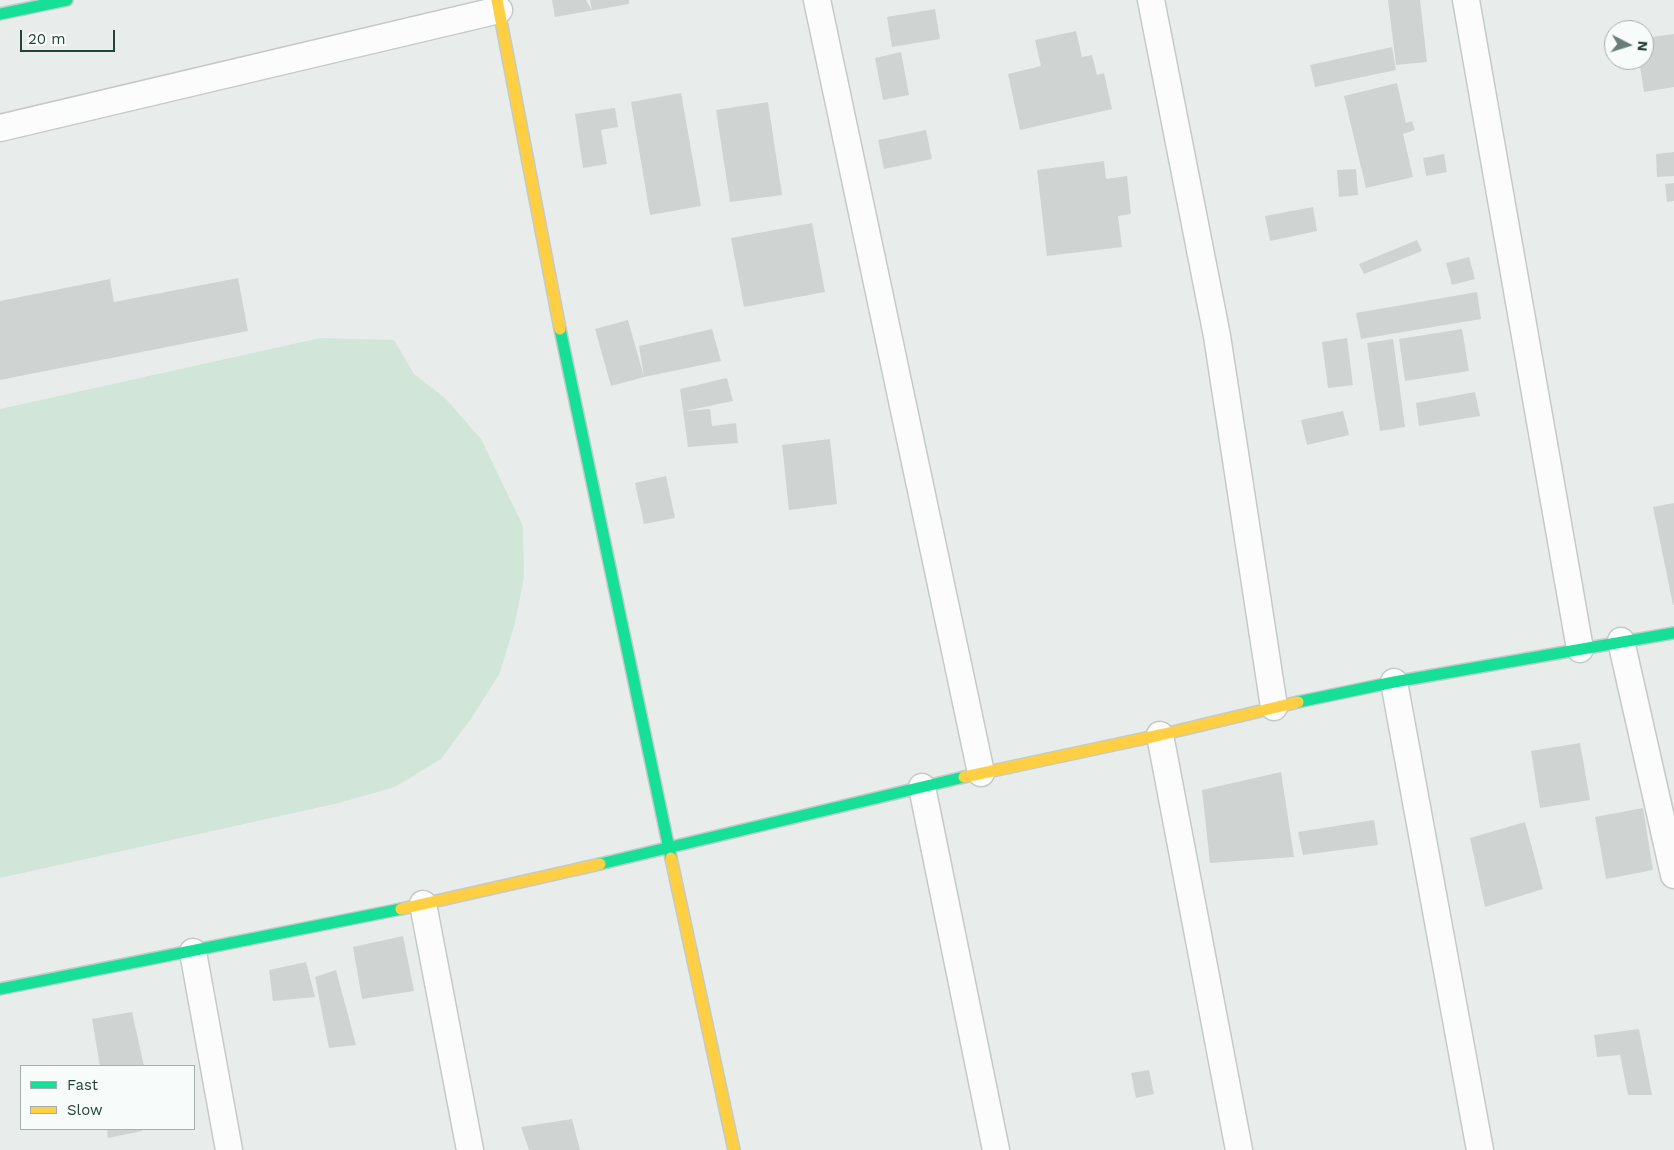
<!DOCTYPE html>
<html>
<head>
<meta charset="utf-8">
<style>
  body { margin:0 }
  #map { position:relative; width:1674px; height:1150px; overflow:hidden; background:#e8edeb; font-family:"Work Sans",sans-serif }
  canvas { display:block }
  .legend { position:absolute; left:20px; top:1065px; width:175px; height:65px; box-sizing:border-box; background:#f7fbf9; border:1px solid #a3b1ad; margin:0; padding:6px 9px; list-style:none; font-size:15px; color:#24423a }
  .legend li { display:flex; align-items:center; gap:10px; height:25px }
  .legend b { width:25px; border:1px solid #a3b1ad }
  .north { position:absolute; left:1604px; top:20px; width:50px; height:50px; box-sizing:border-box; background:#f7fbf9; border:1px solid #a3b1ad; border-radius:50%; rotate:95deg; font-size:14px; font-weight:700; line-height:20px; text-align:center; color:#24423a }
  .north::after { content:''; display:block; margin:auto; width:18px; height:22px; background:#697e78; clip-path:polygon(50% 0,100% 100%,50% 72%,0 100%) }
  .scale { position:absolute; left:20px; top:30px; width:95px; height:22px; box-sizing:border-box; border:2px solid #24423a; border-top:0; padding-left:6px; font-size:15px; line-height:18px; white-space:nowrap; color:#24423a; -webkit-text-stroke:4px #f7fbf9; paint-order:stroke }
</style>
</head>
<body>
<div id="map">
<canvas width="1674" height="1150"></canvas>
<ul class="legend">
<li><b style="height:6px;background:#16e098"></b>Fast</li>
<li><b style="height:6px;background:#ffcf43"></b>Slow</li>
</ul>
<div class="north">N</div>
<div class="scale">20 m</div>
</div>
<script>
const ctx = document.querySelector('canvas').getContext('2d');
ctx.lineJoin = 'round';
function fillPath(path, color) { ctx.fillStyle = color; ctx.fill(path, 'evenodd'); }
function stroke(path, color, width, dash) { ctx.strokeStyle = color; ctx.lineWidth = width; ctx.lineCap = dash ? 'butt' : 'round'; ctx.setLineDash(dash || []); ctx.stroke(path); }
fillPath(new Path2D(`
  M 320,338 L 394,340 L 414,374 L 445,398 L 481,439 L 523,526 L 524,577 L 515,623 L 499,675 L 470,720 L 441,759 L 395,787 L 339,803 L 0,878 L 0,409 Z`), '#d1e6d8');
fillPath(new Path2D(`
  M 552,0 L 586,0 L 592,11 L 590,0 L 629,0 L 629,4 L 555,17 Z
  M 1388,0 L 1420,0 L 1427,62 L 1396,65 Z
  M 935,9 L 940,39 L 892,47 L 887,17 Z
  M 1076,31 L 1082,57 L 1092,55 L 1097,75 L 1104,73 L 1112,109 L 1020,130 L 1008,74 L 1041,66 L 1035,40 Z
  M 1674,34 L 1674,87 L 1644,92 L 1639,60 L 1644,60 L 1644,38 Z
  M 1392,47 L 1396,70 L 1315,87 L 1310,65 Z
  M 901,52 L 909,95 L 883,100 L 875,58 Z
  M 1397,83 L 1406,123 L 1412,121 L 1415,130 L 1403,134 L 1413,177 L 1366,188 L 1344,96 Z
  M 681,93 L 701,206 L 650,215 L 631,102 Z
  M 768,102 L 782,195 L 730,202 L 716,110 Z
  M 615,108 L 618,127 L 601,130 L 607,164 L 583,168 L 575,114 Z
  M 926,130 L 932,159 L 884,169 L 878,140 Z
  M 1674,152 L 1674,176 L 1657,177 L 1656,154 Z
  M 1444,154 L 1447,172 L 1426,176 L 1423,158 Z
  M 1104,161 L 1106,179 L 1127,176 L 1131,214 L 1118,216 L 1122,247 L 1047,256 L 1037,170 Z
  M 1356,169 L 1358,195 L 1339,197 L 1337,170 Z
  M 1674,183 L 1674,201 L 1667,202 L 1665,184 Z
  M 1313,207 L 1317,231 L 1270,241 L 1265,216 Z
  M 812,223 L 825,292 L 744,307 L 731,238 Z
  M 1417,240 L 1422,251 L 1364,274 L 1359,264 Z
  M 1469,257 L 1475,279 L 1452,285 L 1446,263 Z
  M 238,278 L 248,331 L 0,380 L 0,301 L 110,279 L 114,302 Z
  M 1477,292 L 1481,319 L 1361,339 L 1356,313 Z
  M 628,320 L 644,377 L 611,386 L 595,329 Z
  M 712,329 L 721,361 L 644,377 L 639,346 Z
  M 1462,329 L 1469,371 L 1405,381 L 1399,339 Z
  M 1347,338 L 1353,385 L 1328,388 L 1322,342 Z
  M 1393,339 L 1405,427 L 1380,431 L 1367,343 Z
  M 727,378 L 733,401 L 685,411 L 710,409 L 712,426 L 736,423 L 738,443 L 688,447 L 680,389 Z
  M 1475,392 L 1480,416 L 1419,426 L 1416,403 Z
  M 1343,411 L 1349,435 L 1307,445 L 1301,420 Z
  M 830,439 L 837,504 L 789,510 L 782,445 Z
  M 666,476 L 675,518 L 644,524 L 635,483 Z
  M 1674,503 L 1674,605 L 1673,605 L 1653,507 Z
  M 1580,743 L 1590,800 L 1540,808 L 1531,751 Z
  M 1281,772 L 1294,857 L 1210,863 L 1202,790 Z
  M 1643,808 L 1653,870 L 1606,879 L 1595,817 Z
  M 1374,820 L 1378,845 L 1303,855 L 1298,832 Z
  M 1525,822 L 1543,889 L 1485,907 L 1470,838 Z
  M 403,936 L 414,991 L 362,999 L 353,947 Z
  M 306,962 L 315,997 L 273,1001 L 269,970 Z
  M 336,970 L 356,1045 L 329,1048 L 315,977 Z
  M 132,1012 L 144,1066 L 100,1066 L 92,1019 Z
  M 1639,1029 L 1652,1095 L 1628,1095 L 1620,1055 L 1597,1057 L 1594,1035 Z
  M 1149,1070 L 1154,1094 L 1136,1098 L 1131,1073 Z
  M 572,1119 L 580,1150 L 529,1150 L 521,1127 Z
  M 107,1129 L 142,1129 L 142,1131 L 108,1138 Z`), '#cfd4d2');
const street = new Path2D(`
  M 817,0 L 981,773
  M 1151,0 L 1217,336 L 1274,707
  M 1466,0 L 1580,649
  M 0,128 L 499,10
  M 1621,641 L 1674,875
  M 1394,682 L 1480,1150
  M 1160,735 L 1239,1150
  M 922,787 L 996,1150
  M 423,904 L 470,1150
  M 193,952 L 229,1150`);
const fast = new Path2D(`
  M 0,14 L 67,0
  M 560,329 L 671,858
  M 1298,702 L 1394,682 L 1674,633
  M 600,864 L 964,777
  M 0,989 L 401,909`);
const slow = new Path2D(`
  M 497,0 L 560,329
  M 964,777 L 1160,735 L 1298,702
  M 671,858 L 734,1150
  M 401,909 L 600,864`);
stroke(street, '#c5cac8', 29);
stroke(fast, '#c3cbc8', 14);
stroke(slow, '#c3cbc8', 14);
stroke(street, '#fcfcfc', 26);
stroke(fast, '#16e098', 11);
stroke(slow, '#ffcf43', 11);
</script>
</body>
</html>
